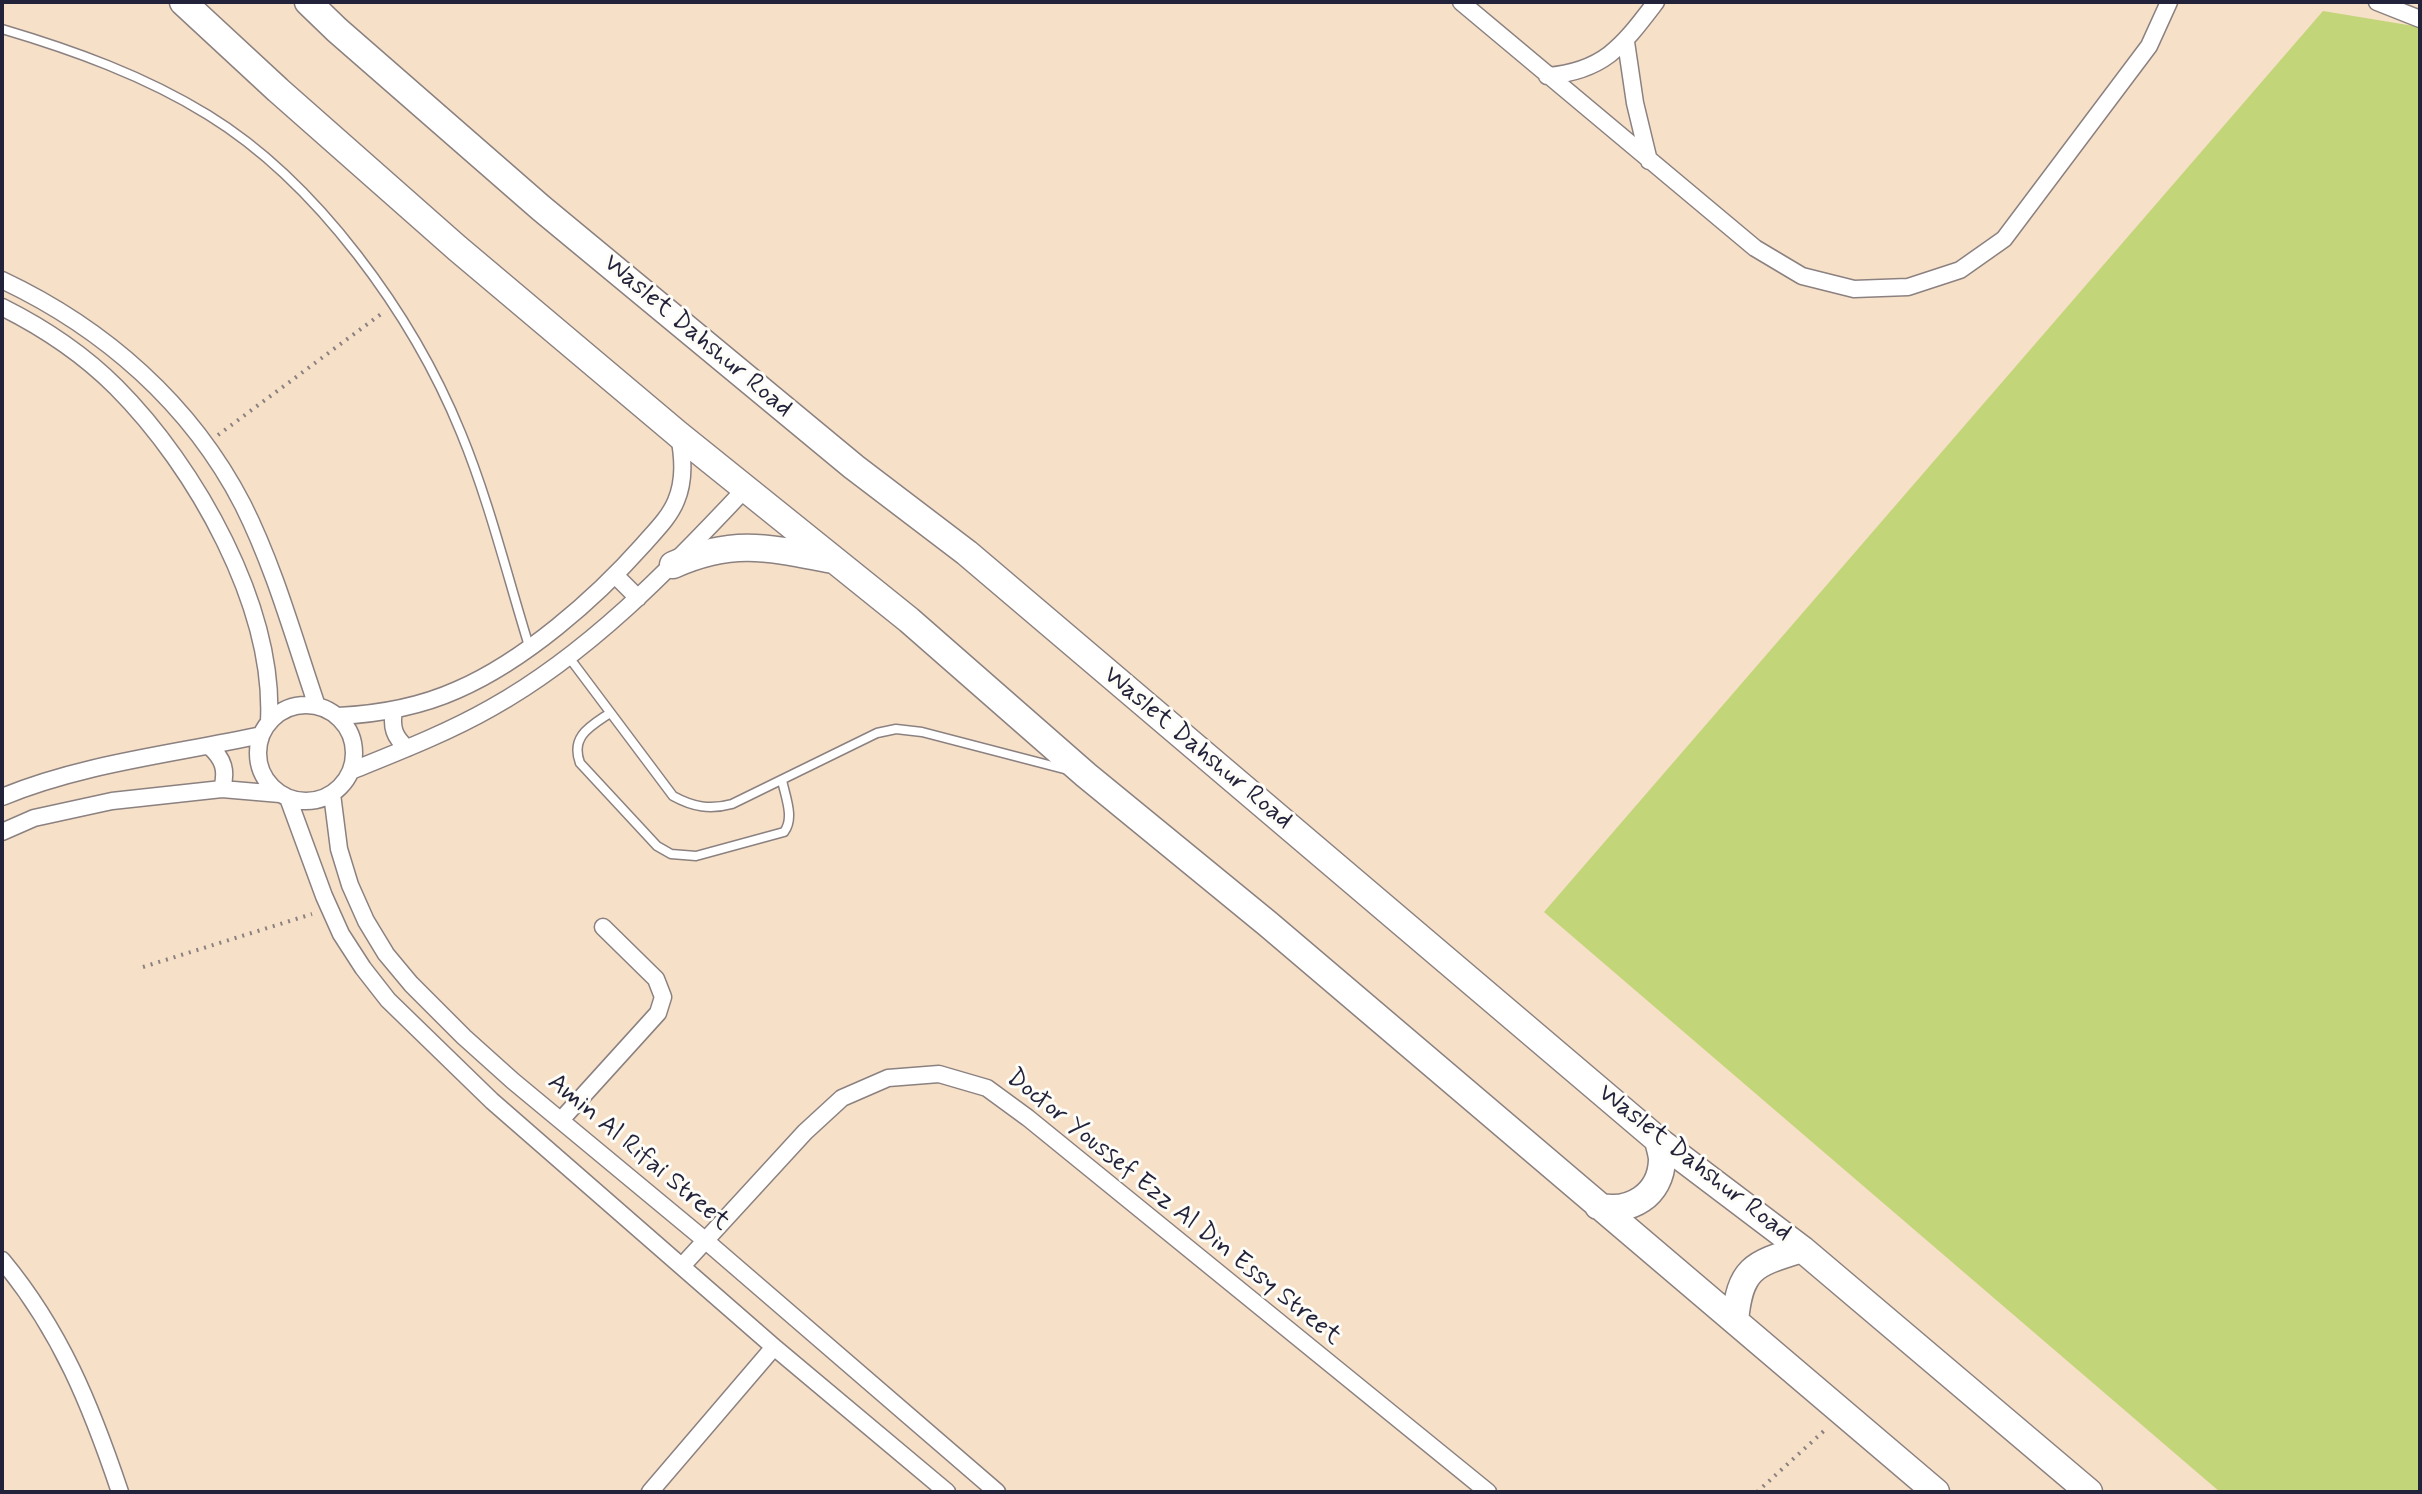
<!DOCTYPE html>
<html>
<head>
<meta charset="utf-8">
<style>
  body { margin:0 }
  #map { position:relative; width:2422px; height:1494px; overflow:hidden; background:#f6e0c7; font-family:Mynerve,sans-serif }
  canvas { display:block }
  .frame { position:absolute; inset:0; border:4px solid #22223b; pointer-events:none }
</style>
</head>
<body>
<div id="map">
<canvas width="2422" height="1494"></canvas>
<div class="frame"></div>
</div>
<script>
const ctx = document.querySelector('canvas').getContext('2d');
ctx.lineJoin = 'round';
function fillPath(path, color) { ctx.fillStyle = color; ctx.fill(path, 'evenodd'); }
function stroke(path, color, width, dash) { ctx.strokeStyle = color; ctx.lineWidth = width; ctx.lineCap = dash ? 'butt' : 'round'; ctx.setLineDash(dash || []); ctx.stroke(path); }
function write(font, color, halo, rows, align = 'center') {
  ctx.font = font + ' Mynerve,sans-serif'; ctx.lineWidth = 6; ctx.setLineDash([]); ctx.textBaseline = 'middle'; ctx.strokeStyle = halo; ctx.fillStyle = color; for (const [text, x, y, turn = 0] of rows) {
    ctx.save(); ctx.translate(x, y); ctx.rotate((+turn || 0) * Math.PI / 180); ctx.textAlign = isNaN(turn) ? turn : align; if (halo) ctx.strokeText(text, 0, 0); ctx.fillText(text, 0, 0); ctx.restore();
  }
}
fillPath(new Path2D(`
  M 2323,11 L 2420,27 L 2420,1492 L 2220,1492 L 1544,912 Z`), '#c2d578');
const service = new Path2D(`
  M 2,29 C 73,50 145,76 208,115 C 317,182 413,315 461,433 C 489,501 507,575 529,646
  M 568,656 L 673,796 C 693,807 710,810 732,804 L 877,733 L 896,729 L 922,732 L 1068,770
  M 610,713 C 591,726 570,736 580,763 L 657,846 L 671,854 L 696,856 L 784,832 C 795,818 785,796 782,780`);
const minor = new Path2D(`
  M 1461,2 L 1755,248 L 1802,276 L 1854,289 L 1908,287 L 1960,270 L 2004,239 L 2149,46 L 2169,2
  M 2377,2 L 2420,19
  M 1626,42 L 1635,103 L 1649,161
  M 1547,76 C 1605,71 1623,45 1656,2
  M 2,280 C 104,328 191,404 243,505 C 275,569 294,639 317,706
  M 2,307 C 44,328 83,354 116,387 C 196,467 275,607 269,722
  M 616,576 L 638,598
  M258 753a48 48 0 1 1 96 0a48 48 0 1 1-96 0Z
  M 394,710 C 391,727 394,737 407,748
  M 338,716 C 379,714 419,707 457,690 C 524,661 595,599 643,545 C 655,531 669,518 676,501 C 685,480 683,457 679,435
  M 209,746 C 224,759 227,771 222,789
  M 351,771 C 398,752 447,733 491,708 C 588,654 670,569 745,489
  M 332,794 L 339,849 L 350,885 L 366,921 L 386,954 L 411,984 L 464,1037 L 513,1081 L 706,1241 L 997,1492
  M 2,797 C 84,763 175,754 261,735
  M 288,798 L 324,896 L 341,934 L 363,968 L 388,1000 L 492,1101 L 774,1347 L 947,1492
  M 2,832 L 34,818 L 112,801 L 222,789 L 280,794
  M 561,1120 L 658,1013 L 663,997 L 656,979 L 603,927
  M 2,1260 C 61,1331 91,1406 120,1492
  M 682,1266 L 805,1132 L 842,1098 L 888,1078 L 939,1074 L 987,1088 L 1028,1118 L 1488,1492
  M 650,1492 L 774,1347`);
const primary = new Path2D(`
  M 183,2 L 278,90 L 457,248 L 679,435 L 909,620 L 1086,775 L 1268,924 L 1936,1492
  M 308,2 L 337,30 L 541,208 L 854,467 L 967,553 L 1658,1140 L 1802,1249 L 2089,1492
  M 673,565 C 734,538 770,548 833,560
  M 1598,1206 C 1630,1214 1661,1195 1662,1160 C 1662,1154 1659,1146 1658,1140
  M 1735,1321 C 1740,1267 1754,1264 1802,1249`);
stroke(service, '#8c8181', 11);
stroke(minor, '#8c8181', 19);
stroke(primary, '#8c8181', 29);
stroke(new Path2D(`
  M 218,435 L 381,314
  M 143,967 L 312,914
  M 1757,1492 L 1826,1429`), '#8c8181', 4, [2, 6]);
stroke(service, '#fff', 8);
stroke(minor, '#fff', 16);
stroke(primary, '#fff', 26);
write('26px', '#22223b', '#fdfcf7', [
  ["Waslet Dahshur Road",697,337,40],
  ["Waslet Dahshur Road",1197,749,40],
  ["Amin Al Rifai Street",638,1153,40],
  ["Waslet Dahshur Road",1694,1164,38],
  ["Doctor Youssef Ezz Al Din Essy Street",1173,1208,39]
]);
</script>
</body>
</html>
